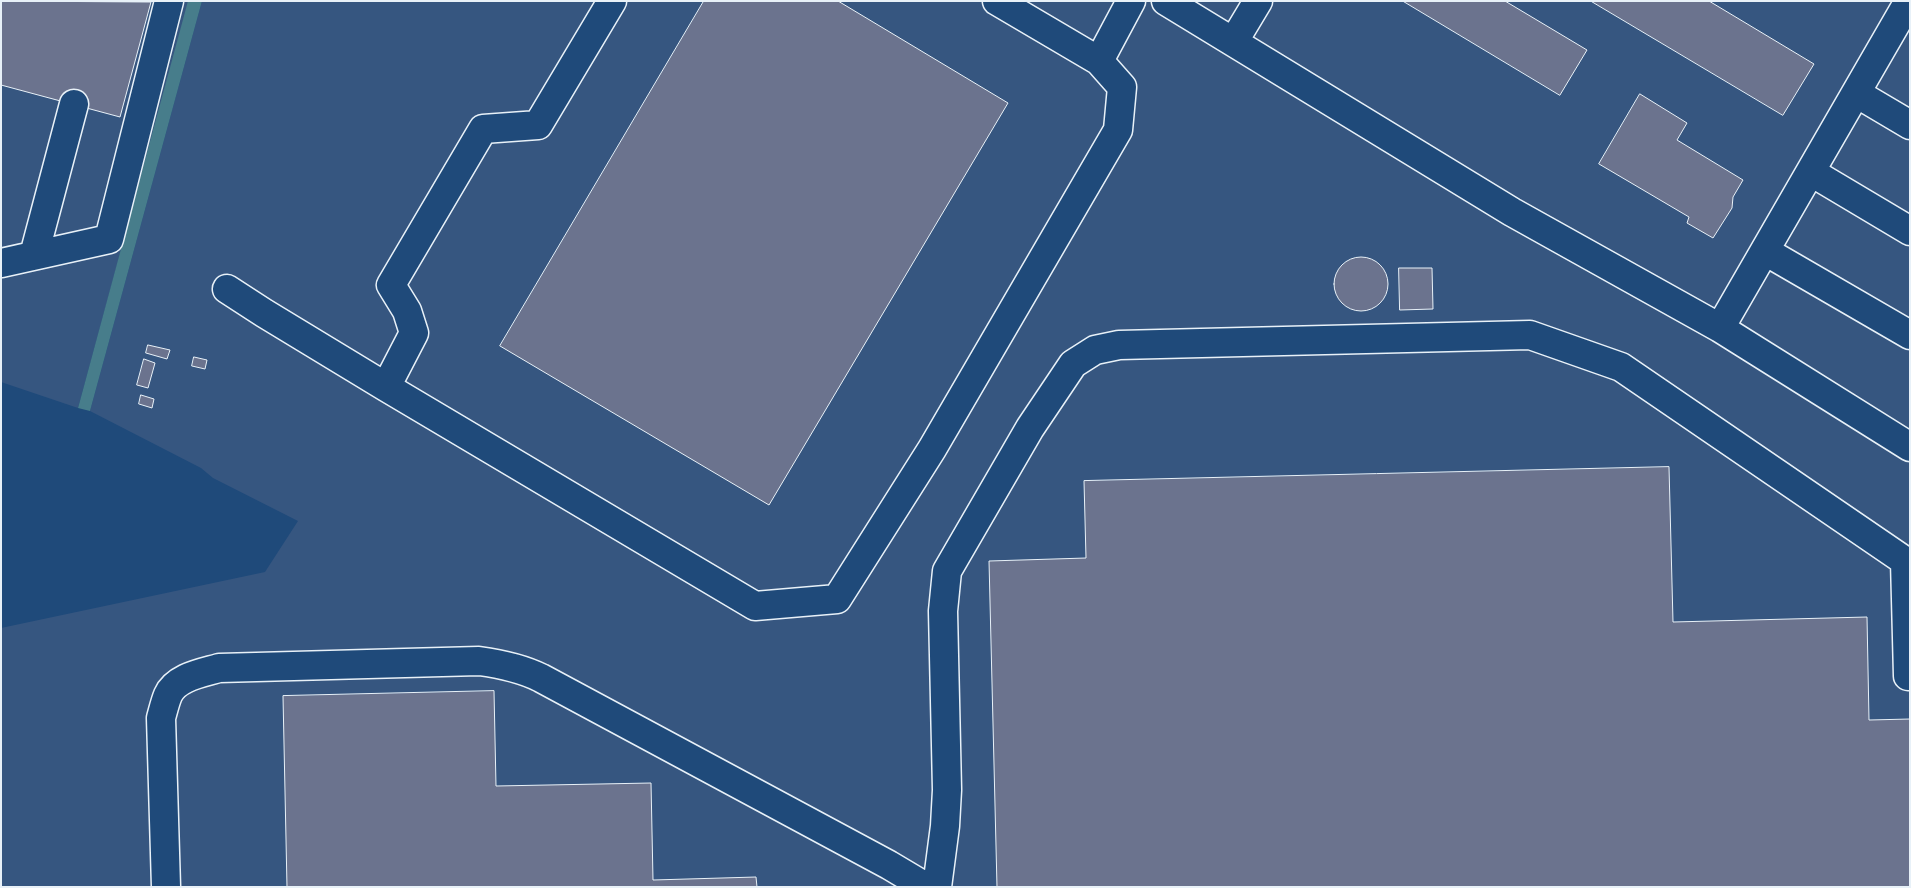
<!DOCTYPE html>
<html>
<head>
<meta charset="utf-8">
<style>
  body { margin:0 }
  #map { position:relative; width:1911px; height:888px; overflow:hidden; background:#1f4a7a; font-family:Mali,sans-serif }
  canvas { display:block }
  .frame { position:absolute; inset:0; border:2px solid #e8f1f8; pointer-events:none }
</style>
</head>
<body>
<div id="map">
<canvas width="1911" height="888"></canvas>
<div class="frame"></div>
</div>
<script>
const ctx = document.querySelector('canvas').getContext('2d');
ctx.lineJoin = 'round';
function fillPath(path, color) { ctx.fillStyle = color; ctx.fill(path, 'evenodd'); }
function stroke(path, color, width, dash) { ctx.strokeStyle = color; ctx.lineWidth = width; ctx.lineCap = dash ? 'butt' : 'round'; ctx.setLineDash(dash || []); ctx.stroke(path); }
fillPath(new Path2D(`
  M 1,1 L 189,1 L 78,408 L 1,382 Z
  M 202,1 L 1910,1 L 1910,887 L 1,887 L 1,628 L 265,572 L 298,521 L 213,478 L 201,468 L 90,411 Z`), '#365680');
fillPath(new Path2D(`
  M 188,1 L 202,1 L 90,411 L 78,408 Z`), '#477d8b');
const building = new Path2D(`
  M 1,1 L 151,2 L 120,117 L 1,85 Z
  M 704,1 L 838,1 L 1008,103 L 769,505 L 500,346 Z
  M 1403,1 L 1505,1 L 1587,50 L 1560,95 Z
  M 1591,1 L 1709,1 L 1814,64 L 1783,115 Z
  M 1640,94 L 1687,123 L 1677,140 L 1743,180 L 1733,197 L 1732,208 L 1713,238 L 1687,223 L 1689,217 L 1599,164 Z
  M1334 284a27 27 0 1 1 54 0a27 27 0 1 1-54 0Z
  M 1399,268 L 1432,268 L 1433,309 L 1400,310 Z
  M 148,345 L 170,350 L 167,359 L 146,353 Z
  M 194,357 L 207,360 L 205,369 L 192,366 Z
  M 144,359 L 155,363 L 148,388 L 137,385 Z
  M 141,395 L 154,399 L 152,408 L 139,404 Z
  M 1669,467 L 1673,622 L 1867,617 L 1869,720 L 1910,719 L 1910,887 L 997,887 L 989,561 L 1086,558 L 1084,481 Z
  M 494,691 L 496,786 L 651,783 L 653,880 L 756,877 L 757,887 L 287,887 L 283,696 Z`);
fillPath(building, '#6b738e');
stroke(building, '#e8f1f8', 1);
const minor = new Path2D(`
  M 997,1 L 1099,61
  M 1166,1 L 1512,212 L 1720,328 L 1910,447
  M 1234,41 L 1258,1
  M 1856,93 L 1910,125
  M 1811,172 L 1910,231
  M 1765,251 L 1910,335
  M 34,255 L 74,104
  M 1,263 L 109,239 L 169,1
  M 227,289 L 264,313 L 386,387 L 755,606 L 837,599 L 932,449 L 1118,130 L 1122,87 L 1099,61 L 1131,1
  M 1720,328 L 1909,1
  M 386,387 L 414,333 L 407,311 L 391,285 L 483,129 L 538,125 L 612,1
  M 166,887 L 161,718 C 163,711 165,702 168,695 C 176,677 202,673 219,668 L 479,661 C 501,664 521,668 541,678 L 889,865 L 926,887
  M 937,887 L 945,826 L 947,790 L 943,611 L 947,571 L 1030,428 L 1073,364 L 1095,350 L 1119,345 L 1530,335 L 1621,367 L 1905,561 L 1908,676 L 1910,676`);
stroke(minor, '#e8f1f8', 31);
stroke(minor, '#1f4a7a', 28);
</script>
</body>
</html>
